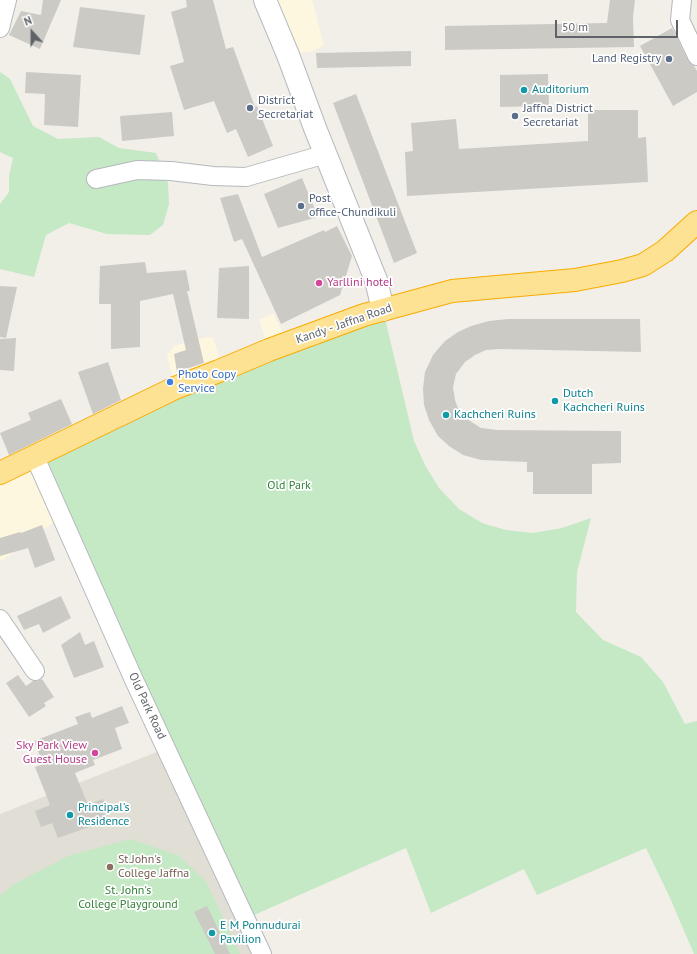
<!DOCTYPE html>
<html>
<head>
<meta charset="utf-8">
<style>
  body { margin:0 }
  #map { position:relative; width:697px; height:954px; overflow:hidden; background:#f1efe8; font-family:"PT Sans",sans-serif }
  canvas { display:block }
  .north { position:absolute; left:12px; top:12px; width:40px; height:40px; -webkit-text-stroke:3px #fff; paint-order:stroke; rotate:339deg; font-size:11px; font-weight:700; line-height:16px; text-align:center; color:#5f6368 }
  .north::after { content:''; display:block; margin:auto; width:14px; height:18px; background:#5f6368; clip-path:polygon(50% 0,100% 100%,50% 72%,0 100%) }
  .scale { position:absolute; left:555px; top:20px; width:123px; height:18px; box-sizing:border-box; border:2px solid #5f6368; border-top:0; padding-left:5px; font-size:12px; line-height:14px; white-space:nowrap; color:#5f6368; -webkit-text-stroke:3px #fff; paint-order:stroke }
</style>
</head>
<body>
<div id="map">
<canvas width="697" height="954"></canvas>
<div class="north">N</div>
<div class="scale">50 m</div>
</div>
<script>
const ctx = document.querySelector('canvas').getContext('2d');
ctx.lineJoin = 'round';
function fillPath(path, color) { ctx.fillStyle = color; ctx.fill(path, 'evenodd'); }
function stroke(path, color, width, dash) { ctx.strokeStyle = color; ctx.lineWidth = width; ctx.lineCap = dash ? 'butt' : 'round'; ctx.setLineDash(dash || []); ctx.stroke(path); }
function write(font, color, halo, rows, align = 'center') {
  ctx.font = font + ' "PT Sans",sans-serif'; ctx.lineWidth = 3.5; ctx.setLineDash([]); ctx.textBaseline = 'middle'; ctx.strokeStyle = halo; ctx.fillStyle = color; for (const [text, x, y, turn = 0] of rows) {
    ctx.save(); ctx.translate(x, y); ctx.rotate((+turn || 0) * Math.PI / 180); ctx.textAlign = isNaN(turn) ? turn : align; if (halo) ctx.strokeText(text, 0, 0); ctx.fillText(text, 0, 0); ctx.restore();
  }
}
fillPath(new Path2D(`
  M 265,0 L 312,0 L 324,45 L 313,51 L 288,55 Z
  M 273,313 L 286,339 L 269,350 L 259,320 Z
  M 207,337 L 213,338 L 218,353 L 219,371 L 175,388 L 167,355 L 174,346 Z
  M 34,455 L 61,517 L 3,560 L 0,560 L 0,473 Z`), '#fef7e0');
fillPath(new Path2D(`
  M 167,748 L 261,954 L 0,954 L 0,814 Z`), '#e1ded6');
fillPath(new Path2D(`
  M 0,72 L 10,79 L 33,126 L 58,139 L 99,137 L 119,148 L 156,153 L 168,183 L 169,204 L 163,225 L 150,235 L 107,234 L 69,223 L 46,235 L 34,277 L 0,269 L 0,204 L 9,192 L 9,176 L 13,158 L 0,152 Z
  M 383,310 L 414,441 L 425,465 L 439,488 L 459,509 L 482,523 L 506,530 L 533,533 L 562,528 L 591,518 L 577,572 L 576,612 L 603,640 L 641,657 L 663,682 L 685,724 L 697,721 L 697,954 L 694,954 L 670,898 L 646,848 L 537,895 L 524,869 L 431,913 L 406,848 L 245,919 L 34,455 Z
  M 130,839 L 178,855 L 206,881 L 240,954 L 0,954 L 0,896 L 14,884 L 68,856 Z`), '#c5e8c5');
fillPath(new Path2D(`
  M 43,0 L 61,0 L 40,49 L 9,35 L 21,11 L 41,15 Z
  M 186,0 L 213,0 L 226,49 L 233,47 L 255,107 L 257,106 L 273,146 L 248,157 L 236,129 L 227,133 L 214,101 L 184,110 L 170,66 L 184,62 L 171,12 L 187,7 Z
  M 610,0 L 635,0 L 633,17 L 634,47 L 445,50 L 445,26 L 607,23 Z
  M 80,7 L 145,15 L 140,55 L 73,47 Z
  M 672,28 L 688,60 L 694,66 L 697,71 L 697,92 L 673,106 L 640,46 Z
  M 411,51 L 411,66 L 317,68 L 316,53 Z
  M 26,72 L 81,75 L 78,127 L 44,125 L 45,94 L 25,93 Z
  M 548,74 L 549,106 L 500,107 L 500,75 Z
  M 356,94 L 417,253 L 394,263 L 333,103 Z
  M 588,110 L 638,110 L 638,138 L 646,137 L 648,182 L 407,196 L 405,152 L 413,151 L 411,123 L 456,119 L 459,149 L 588,141 Z
  M 172,112 L 174,136 L 122,141 L 120,116 Z
  M 302,178 L 318,217 L 278,228 L 264,194 Z
  M 238,194 L 262,257 L 324,230 L 325,232 L 337,226 L 352,256 L 340,295 L 281,324 L 242,239 L 234,242 L 220,198 Z
  M 145,262 L 147,273 L 186,270 L 190,291 L 187,291 L 204,363 L 177,372 L 174,354 L 186,350 L 173,294 L 140,301 L 140,347 L 111,349 L 111,304 L 99,304 L 100,266 Z
  M 249,266 L 249,319 L 217,318 L 219,268 Z
  M 0,286 L 17,287 L 6,338 L 0,337 Z
  M 508,319 L 640,319 L 641,352 L 500,349 L 486,350 L 475,355 L 465,362 L 456,374 L 453,387 L 455,400 L 459,411 L 470,421 L 481,428 L 497,430 L 621,431 L 621,463 L 592,464 L 592,494 L 533,494 L 533,472 L 527,472 L 527,462 L 481,460 L 463,455 L 449,446 L 438,436 L 429,420 L 424,405 L 423,389 L 425,372 L 433,355 L 445,341 L 458,332 L 471,326 L 489,321 Z
  M 16,338 L 14,371 L 0,370 L 0,339 Z
  M 108,362 L 121,400 L 93,414 L 78,372 Z
  M 61,399 L 72,424 L 9,455 L 0,433 L 31,420 L 28,413 Z
  M 42,525 L 55,560 L 35,568 L 28,548 L 0,556 L 0,538 L 20,532 L 21,533 Z
  M 61,596 L 71,618 L 43,633 L 39,624 L 24,630 L 17,616 Z
  M 80,632 L 85,645 L 94,641 L 104,667 L 74,678 L 61,645 Z
  M 18,675 L 26,686 L 33,681 L 36,681 L 42,679 L 54,697 L 44,703 L 46,706 L 29,717 L 6,683 Z
  M 122,706 L 129,723 L 115,728 L 122,749 L 93,760 L 95,765 L 75,773 L 88,805 L 103,799 L 108,812 L 104,814 L 106,821 L 58,838 L 52,823 L 41,827 L 35,811 L 50,805 L 35,767 L 43,764 L 34,741 L 78,724 L 75,717 L 90,712 L 92,718 Z
  M 207,906 L 230,954 L 215,954 L 194,912 Z`), '#cccac5');
const street = new Path2D(`
  M 682,0 L 680,20 L 697,56
  M 0,28 L 7,0
  M 96,179 L 137,170 L 171,171 L 213,176 L 246,177 L 326,154
  M 34,455 L 134,680 L 262,954
  M 0,619 L 35,671`);
const secondary = new Path2D(`
  M 265,0 L 288,55 L 315,128 L 376,280 L 383,310`);
const highway = new Path2D(`
  M 0,473 L 175,388 L 219,371 L 269,350 L 364,315 L 452,291 L 575,280 L 622,271 L 643,265 L 665,251 L 697,222`);
stroke(street, '#b5b8bc', 20);
stroke(secondary, '#b6babf', 24);
stroke(highway, '#f9ab00', 24);
stroke(street, '#fff', 18);
stroke(secondary, '#fff', 22);
stroke(highway, '#fde293', 22);
for (const [x, y, r, color] of [
  [669,59,4,"#5c6f8a"],
  [524,90,4,"#0f9aa8"],
  [250,108,4,"#5c6f8a"],
  [515,116,4,"#5c6f8a"],
  [301,206,4,"#5c6f8a"],
  [319,283,4,"#d1479c"],
  [170,382,4,"#3f7fe0"],
  [555,401,4,"#0f9aa8"],
  [446,415,4,"#0f9aa8"],
  [95,753,4,"#d1479c"],
  [70,815,4,"#0f9aa8"],
  [110,867,4,"#8d6e63"],
  [212,933,4,"#0f9aa8"]
]) { const dot = new Path2D(); dot.arc(x, y, r, 0, 2 * Math.PI); ctx.fillStyle = color; ctx.fill(dot); stroke(dot, '#fff', 1.5); }
write('12px', '#4e5e75', '#fff', [
  ["Land Registry",661,59,"right"],
  ["District",258,101],
  ["Secretariat",258,115],
  ["Jaffna District",523,109],
  ["Secretariat",523,123],
  ["Post",309,199],
  ["office-Chundikuli",309,213]
], 'left');
write('12px', '#0d838f', '#fff', [
  ["Auditorium",532,90],
  ["Dutch",563,394],
  ["Kachcheri Ruins",563,408],
  ["Kachcheri Ruins",454,415],
  ["Principal's",78,808],
  ["Residence",78,822],
  ["E M Ponnudurai",220,926],
  ["Pavilion",220,940]
], 'left');
write('12px', '#b23c85', '#fff', [
  ["Yarllini hotel",327,283],
  ["Sky Park View",87,746,"right"],
  ["Guest House",87,760,"right"]
], 'left');
write('12px', '#5f6368', '#fff', [
  ["Kandy - Jaffna Road",344,324,-19],
  ["Old Park Road",147,706,65]
]);
write('12px', '#366cbe', '#fff', [
  ["Photo Copy",178,375],
  ["Service",178,389]
], 'left');
write('12px', '#348238', '#fff', [
  ["Old Park",289,486],
  ["St. John's",128,891],
  ["College Playground",128,905]
]);
write('12px', '#785e54', '#fff', [
  ["St.John's",118,860],
  ["College Jaffna",118,874]
], 'left');
</script>
</body>
</html>
